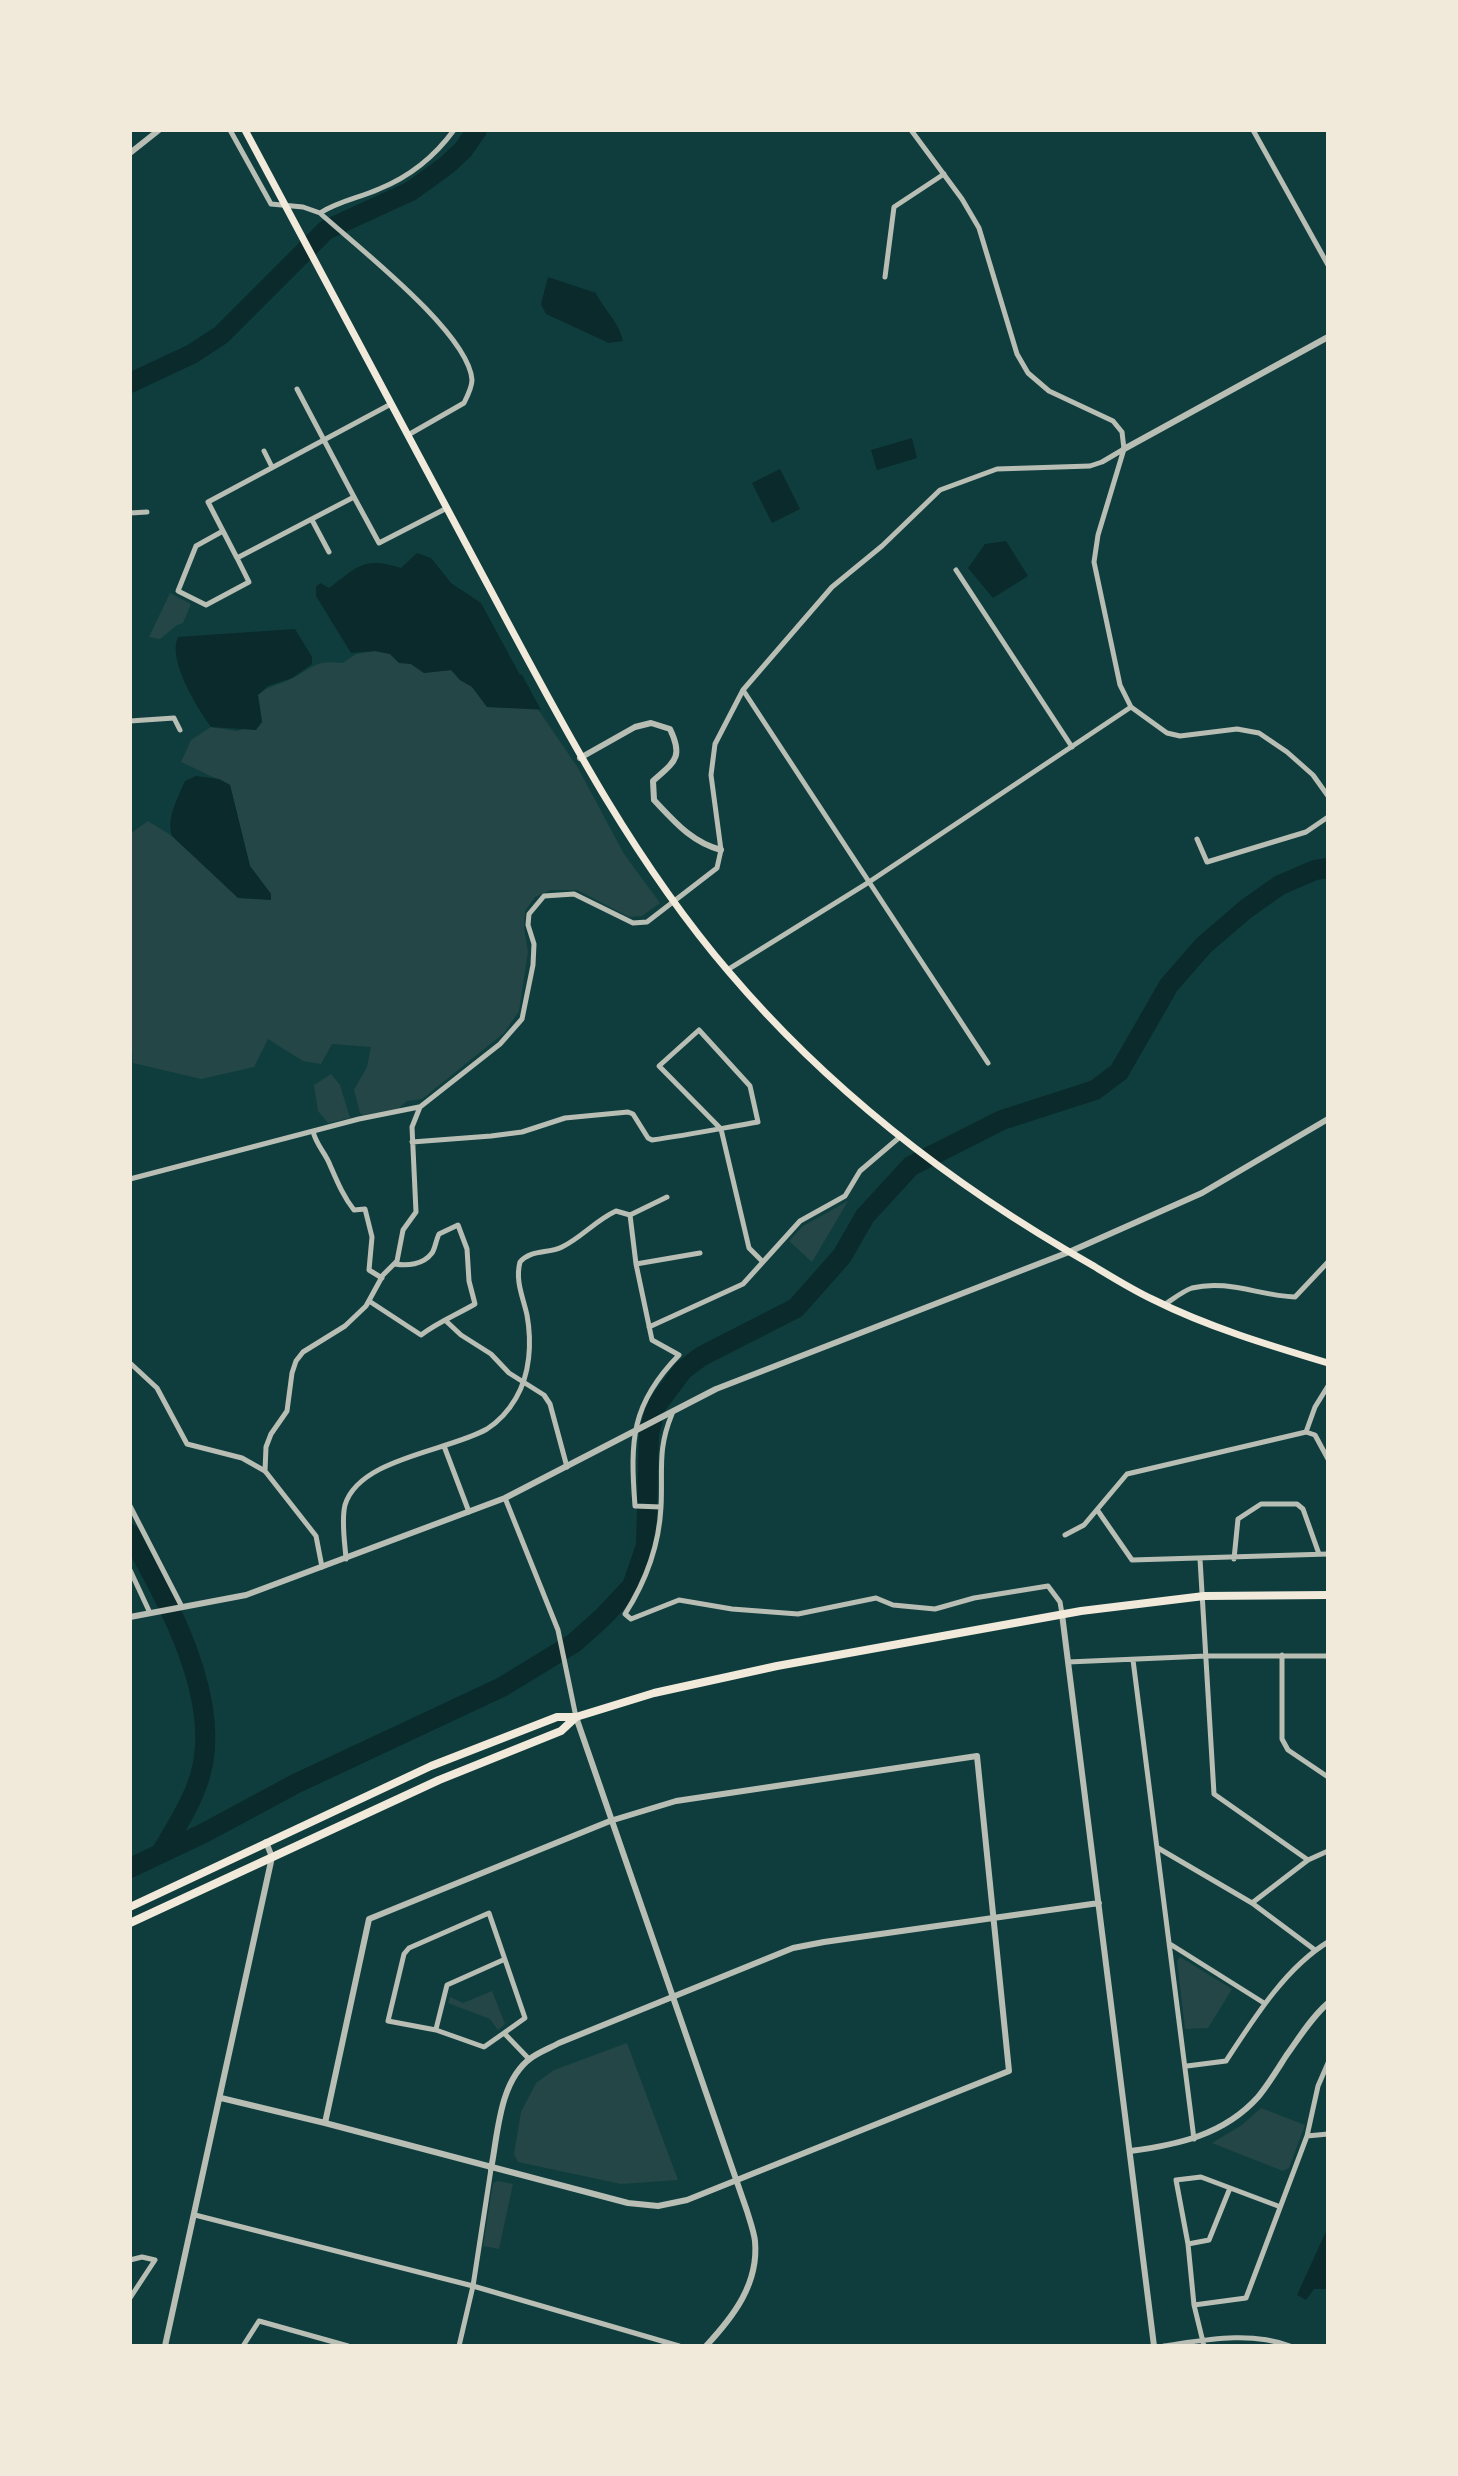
<!DOCTYPE html>
<html>
<head>
<meta charset="utf-8">
<style>
  body { margin:0 }
  #map { position:relative; width:1458px; height:2476px; overflow:hidden; background:#0f3d3e; font-family:Karla,sans-serif }
  canvas { display:block }
  .frame { position:absolute; inset:0; border:132px solid #f1e9da; pointer-events:none }
</style>
</head>
<body>
<div id="map">
<canvas width="1458" height="2476"></canvas>
<div class="frame"></div>
</div>
<script>
const ctx = document.querySelector('canvas').getContext('2d');
ctx.lineJoin = 'round';
function fillPath(path, color) { ctx.fillStyle = color; ctx.fill(path, 'evenodd'); }
function stroke(path, color, width, dash) { ctx.strokeStyle = color; ctx.lineWidth = width; ctx.lineCap = dash ? 'butt' : 'round'; ctx.setLineDash(dash || []); ctx.stroke(path); }
fillPath(new Path2D(`
  M 170,593 L 191,604 L 183,623 L 177,625 L 160,639 L 149,637 Z
  M 375,651 L 390,654 L 399,662 L 411,664 L 424,673 L 451,670 L 460,680 L 472,686 L 488,707 L 537,708 L 578,768 L 624,854 L 660,903 L 642,916 L 629,917 L 577,890 L 551,890 L 535,897 L 525,911 L 524,928 L 528,952 L 519,1011 L 504,1033 L 422,1099 L 407,1101 L 398,1109 L 363,1115 L 360,1113 L 354,1090 L 367,1067 L 371,1047 L 332,1044 L 321,1064 L 303,1061 L 268,1039 L 254,1067 L 201,1079 L 133,1063 L 130,1023 L 130,834 L 148,821 L 172,836 L 195,857 L 271,894 L 250,866 L 230,785 L 181,762 L 191,740 L 211,727 L 237,731 L 262,722 L 258,695 C 269,685 280,685 293,678 C 315,666 316,660 343,663 L 356,654 Z
  M 331,1074 L 340,1085 L 350,1118 L 328,1123 L 318,1111 L 314,1085 Z
  M 848,1201 L 812,1262 L 789,1241 L 803,1226 Z
  M 1180,1957 L 1232,1989 L 1208,2028 L 1185,2029 L 1177,1961 Z
  M 492,1991 L 505,2024 L 498,2030 L 490,2019 L 448,2003 L 450,1997 L 463,2003 Z
  M 627,2043 L 678,2180 L 621,2184 L 518,2162 L 514,2154 L 521,2112 L 536,2083 L 554,2070 Z
  M 1261,2108 L 1305,2125 L 1289,2168 L 1283,2171 L 1212,2143 L 1242,2125 Z
  M 498,2181 L 513,2184 L 499,2249 L 483,2246 L 493,2183 Z`), '#244646');
fillPath(new Path2D(`
  M 548,277 L 596,293 C 604,310 619,322 623,341 L 609,343 L 546,314 L 541,304 Z
  M 912,438 L 917,458 L 877,470 L 871,450 Z
  M 780,469 L 800,509 L 772,523 L 752,483 Z
  M 1006,541 L 1028,576 L 993,598 L 968,568 L 985,544 Z
  M 417,553 L 431,558 L 451,583 L 481,603 L 520,675 L 543,663 L 569,711 L 487,707 L 472,687 L 460,680 L 451,670 L 424,673 L 411,664 L 399,663 L 390,654 L 375,651 L 351,653 L 316,596 L 316,587 L 320,583 L 329,588 C 358,567 363,556 401,568 Z
  M 295,629 L 312,657 L 312,664 L 292,678 L 268,686 L 258,695 L 262,722 L 256,730 L 211,727 C 197,708 167,659 178,637 Z
  M 196,776 L 219,779 L 230,785 L 250,866 L 271,894 L 271,900 L 238,898 L 172,836 C 166,818 178,798 185,781 Z
  M 1328,2227 L 1328,2292 L 1327,2289 L 1314,2289 L 1306,2300 L 1297,2295 Z`), '#0a2a2b');
fillPath(new Path2D(`
  M 544,661 L 572,714 L 542,712 L 521,673 Z`), '#0f3d3e');
stroke(new Path2D(`
  M 130,383 L 192,354 L 221,335 L 326,230 L 411,191 L 447,165 L 463,150 L 477,130
  M 130,1534 C 167,1600 223,1699 200,1776 C 192,1803 175,1829 161,1853
  M 130,1868 L 204,1833 L 295,1784 L 502,1687 L 574,1643 L 603,1617 L 632,1586 L 646,1546 L 649,1434 L 656,1406 L 683,1370 L 702,1356 L 796,1308 L 842,1256 L 865,1216 L 911,1166 L 1002,1120 L 1095,1090 L 1119,1072 L 1169,985 L 1204,945 L 1246,909 L 1280,885 L 1315,870 L 1328,868`), '#0a2a2b', 20);
stroke(new Path2D(`
  M 230,130 L 271,204 L 303,207 L 320,213 C 356,246 469,333 472,380 C 472,387 467,397 464,403 L 408,435
  M 911,130 L 962,199 L 979,228 L 1017,354 L 1028,373 L 1049,391 L 1113,421 L 1122,432 L 1124,449 L 1098,535 L 1094,562 L 1120,685 L 1131,707 L 1167,733 L 1180,736 L 1237,729 L 1259,733 L 1287,752 L 1313,775 L 1328,796
  M 1253,130 L 1328,265
  M 320,213 C 339,201 359,198 379,189 C 409,177 435,156 454,130
  M 885,277 L 894,207 L 944,174
  M 297,389 L 354,497 L 237,558 L 208,502 C 269,469 330,437 391,404
  M 264,451 L 272,467
  M 354,497 L 379,543 L 447,508
  M 130,513 L 147,512
  M 312,520 L 329,552
  M 223,531 L 196,546 L 178,591 L 206,605 L 249,582 L 237,558
  M 956,570 L 1072,747
  M 743,690 L 988,1063
  M 130,721 L 174,718 L 180,730
  M 1197,839 L 1207,862 L 1306,832 L 1328,817
  M 727,970 L 869,882 L 1131,707
  M 313,1131 C 316,1145 325,1152 330,1165 C 337,1181 343,1196 354,1210 L 365,1209 L 372,1237 L 369,1270 L 382,1278
  M 412,1142 L 491,1136 L 522,1132 L 565,1118 L 628,1112 L 633,1114 L 648,1138 L 652,1140 C 688,1135 723,1128 758,1122 L 750,1086 L 699,1030 L 659,1066 L 721,1129 L 749,1248 L 762,1261
  M 130,1179 L 359,1119 L 419,1107
  M 630,1215 L 667,1197
  M 636,1264 L 700,1253
  M 369,1301 L 421,1335 C 438,1322 456,1315 475,1304 L 469,1281 L 467,1249 L 458,1225 L 439,1234 C 436,1240 435,1249 432,1253 C 423,1265 407,1266 395,1264
  M 1164,1305 C 1173,1299 1183,1291 1192,1288 C 1227,1279 1260,1296 1295,1297 L 1328,1262
  M 446,1321 L 461,1335 L 491,1354 L 509,1373 L 544,1395 L 550,1404 L 567,1467
  M 649,1327 L 743,1284 L 800,1221 L 845,1196 L 860,1171 L 901,1136
  M 130,1363 L 157,1388 L 187,1444 L 242,1458 L 265,1471 L 316,1536 L 322,1567
  M 672,1414 C 657,1450 663,1470 661,1507 C 659,1546 646,1581 625,1614 L 631,1619 L 679,1600 L 732,1609 L 798,1614 L 876,1598 L 893,1605 L 935,1609 L 974,1598 L 1048,1586 L 1060,1602 L 1062,1614
  M 1306,1432 L 1315,1407 L 1328,1386
  M 444,1446 L 469,1512
  M 265,1471 L 266,1447 L 271,1434 L 287,1411 L 292,1373 L 296,1361 L 303,1352 L 345,1326 L 366,1306 L 383,1275 L 397,1261 L 403,1230 L 416,1212 L 412,1127 L 420,1107 L 500,1044 L 522,1019 L 533,965 L 534,944 L 528,925 L 529,914 L 544,896 L 574,894 L 633,923 L 647,922 L 717,868 L 721,850 L 711,775 L 715,744 L 743,690 L 832,587 L 882,546 L 940,490 L 997,469 L 1090,466 L 1102,462 L 1124,449
  M 505,1498 L 558,1630 L 576,1717
  M 130,1506 L 182,1607
  M 1098,1511 L 1132,1560 L 1328,1554
  M 1065,1535 L 1084,1525 L 1127,1474 L 1306,1432 L 1315,1435 L 1328,1459
  M 346,1559 C 345,1543 341,1521 345,1505 C 359,1458 449,1451 487,1429 C 498,1422 509,1410 516,1398 C 530,1374 532,1343 527,1315 C 523,1297 515,1281 520,1262 C 531,1249 548,1254 562,1247 C 581,1238 596,1220 616,1211 L 630,1215 L 636,1264 L 652,1340 L 679,1355 C 631,1404 630,1440 635,1506 L 661,1507
  M 1200,1559 L 1214,1794 L 1308,1860
  M 1234,1559 L 1238,1519 L 1261,1504 L 1297,1504 L 1303,1509 L 1319,1554
  M 130,1570 L 150,1613
  M 1282,1655 L 1282,1739 L 1288,1750 L 1328,1777
  M 1133,1660 L 1194,2139
  M 1068,1662 L 1206,1656 L 1328,1656
  M 1158,1848 L 1252,1903 L 1315,1950
  M 1252,1903 L 1308,1860 L 1328,1851
  M 1170,1944 L 1264,2003
  M 436,2029 L 447,1985 L 503,1960
  M 504,2033 L 484,2047 L 436,2030 L 388,2021 L 404,1954 L 409,1948 L 489,1913 L 525,2018 L 504,2033 L 529,2059
  M 1187,2066 L 1226,2061 C 1253,2020 1285,1968 1328,1942
  M 1307,2136 L 1328,2134
  M 195,2215 L 473,2286 L 679,2346
  M 1188,2244 L 1209,2240 L 1230,2188
  M 130,2260 L 142,2257 L 155,2260 L 130,2298
  M 1194,2305 L 1246,2298 L 1307,2136 L 1318,2086 L 1328,2063
  M 243,2346 L 259,2321 L 348,2346
  M 459,2346 L 473,2286 L 491,2169
  M 1164,2346 C 1206,2340 1249,2331 1290,2346
  M 1204,2346 L 1194,2305 L 1188,2244 L 1176,2180 L 1201,2177 L 1278,2206`), '#b8beb3', 5);
stroke(new Path2D(`
  M 130,153 L 159,130
  M 1124,449 L 1328,337
  M 580,758 L 635,727 L 651,723 L 670,729 C 684,758 674,762 653,781 L 654,800 C 674,821 691,842 721,850
  M 1062,1614 L 1154,2346
  M 130,1617 L 246,1595 L 505,1498 L 716,1389 L 1069,1252 L 1202,1193 L 1328,1119
  M 576,1717 L 747,2211 C 750,2221 754,2232 755,2241 C 759,2284 733,2317 706,2346
  M 221,2098 L 325,2123 L 628,2203 L 658,2206 L 687,2200 L 1009,2071 L 977,1756 L 676,1801 L 610,1821 L 369,1919 L 325,2123
  M 1130,2151 C 1177,2145 1224,2135 1258,2097 C 1268,2085 1277,2070 1286,2056 C 1299,2038 1311,2018 1328,2003
  M 491,2169 C 498,2134 499,2081 531,2058 C 539,2052 550,2048 559,2043 L 793,1948 L 824,1942 L 1099,1903
  M 165,2346 L 272,1857 L 266,1842`), '#b8beb3', 6);
stroke(new Path2D(`
  M 245,130 C 324,278 403,426 482,574 C 556,712 627,853 729,972 C 830,1091 958,1189 1092,1265 C 1112,1277 1131,1289 1152,1299 C 1208,1327 1268,1345 1328,1363`), '#f1e9da', 7);
stroke(new Path2D(`
  M 130,1907 L 431,1766 L 557,1717 L 576,1717 L 654,1693 L 777,1666 L 1081,1611 L 1204,1596 L 1328,1595
  M 130,1923 L 439,1780 L 561,1731 L 576,1717`), '#f1e9da', 8);
</script>
</body>
</html>
